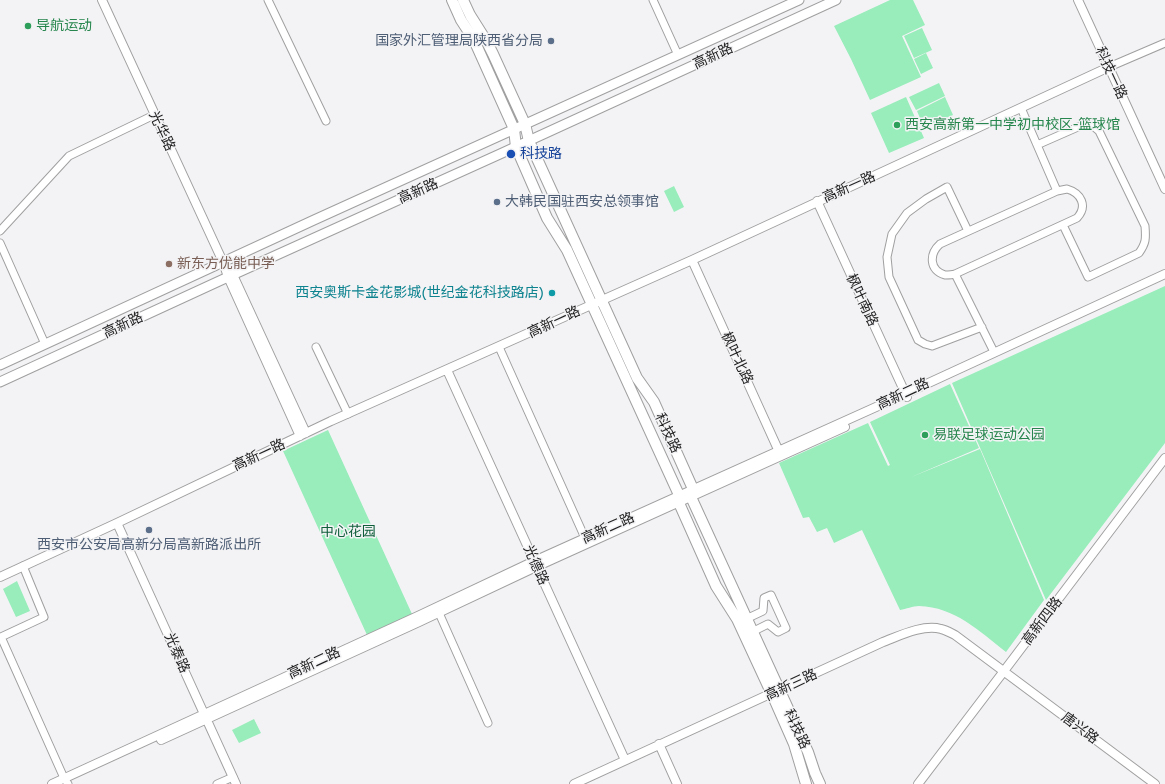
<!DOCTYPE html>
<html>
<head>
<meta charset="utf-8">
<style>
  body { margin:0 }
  canvas { display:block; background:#f3f3f5 }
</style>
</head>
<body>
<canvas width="1165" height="784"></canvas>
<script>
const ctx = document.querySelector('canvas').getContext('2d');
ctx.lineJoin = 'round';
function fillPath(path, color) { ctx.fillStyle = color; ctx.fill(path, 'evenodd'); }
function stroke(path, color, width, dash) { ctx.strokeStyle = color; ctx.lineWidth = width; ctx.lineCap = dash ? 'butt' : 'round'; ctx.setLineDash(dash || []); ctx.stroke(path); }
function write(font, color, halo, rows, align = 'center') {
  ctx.font = font + ' "Golos Text","Noto Sans SC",sans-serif'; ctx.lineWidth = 3; ctx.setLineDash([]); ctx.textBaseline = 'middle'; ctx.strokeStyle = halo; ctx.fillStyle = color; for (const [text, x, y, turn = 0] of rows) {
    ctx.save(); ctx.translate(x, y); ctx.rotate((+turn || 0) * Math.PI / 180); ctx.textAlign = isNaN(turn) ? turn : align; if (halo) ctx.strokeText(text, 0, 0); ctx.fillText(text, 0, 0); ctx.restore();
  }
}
fillPath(new Path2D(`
  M 890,0 L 913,0 L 925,25 L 902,36 L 921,77 L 870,100 L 851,59 L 834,26 Z
  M 922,28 L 932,50 L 914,58 L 904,36 Z
  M 926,53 L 933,68 L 921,74 L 914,59 Z
  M 939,83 L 945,96 L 916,110 L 909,97 Z
  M 906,97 L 924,138 L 889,153 L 871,113 Z
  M 945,97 L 953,115 L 924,128 L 917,111 Z
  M 674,186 L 684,207 L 674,212 L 664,191 Z
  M 1165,286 L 1165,443 L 1046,600 L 952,383 Z
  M 950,384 L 979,448 L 909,478 L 980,449 L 1044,600 L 1006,652 C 979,631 955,607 919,606 C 913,606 906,609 900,610 L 862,530 L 834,543 L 827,528 L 817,532 L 809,517 L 803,518 L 779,463 L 868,423 L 888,466 L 890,465 L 870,422 Z
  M 328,430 L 412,614 L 367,635 L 283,451 Z
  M 17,581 L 30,611 L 16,617 L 3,589 Z
  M 254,719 L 261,733 L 239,743 L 232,730 Z`), '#98edbb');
const minor = new Path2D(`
  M 268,0 L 326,121
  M 653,0 L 678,55
  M 1109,67 L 1165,43
  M 1021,108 L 1057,191
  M 1037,145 L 1078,127 L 1085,124 L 1093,126 L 1099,131 L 1145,226 C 1146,239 1146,243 1139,253 L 1088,277 L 1063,225
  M 1067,189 C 1081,193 1088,206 1077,218 L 955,274 C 952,275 948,275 945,275 C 929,270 929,254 940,244 L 1057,191 Z
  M 0,231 L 69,156 L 154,115
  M 968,231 L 947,187 L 926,199 L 907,213 L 892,234 L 887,257 L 889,277 L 918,340 L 925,344 L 932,346 L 982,327
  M 0,243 L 45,344
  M 955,274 L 994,352
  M 316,347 L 348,414
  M 499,347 L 585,538
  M 23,566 L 44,617 L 1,637 L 64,778 L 68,784
  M 439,613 L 488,723
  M 746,619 L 763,611 L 764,598 L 771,595 L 786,628 L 778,632 L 768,624 L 752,632
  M 217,784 L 233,777`);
const tertiary = new Path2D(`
  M 102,0 L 223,262 L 228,277 L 300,436
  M 1078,0 L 1165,189
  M 817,201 L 907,397
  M 692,260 L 781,456
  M 229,270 L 233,275 L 306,433
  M 447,370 L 625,760
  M 117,523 L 236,784
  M 0,577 L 117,523 L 331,421 L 692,260 L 1109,67
  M 161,740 L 419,622 L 536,567 L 845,427
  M 659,744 L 677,784
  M 52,784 L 420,615 L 534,561 L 896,398 L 1165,274
  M 574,784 L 883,642 C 899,636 923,624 941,629 C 946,630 951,633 955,635 L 1155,784
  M 918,784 L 1004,671 L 1165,458`);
const secondary = new Path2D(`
  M 0,365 L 314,220 L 799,0
  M 0,382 L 228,277 L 500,154 L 836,0`);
const primary = new Path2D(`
  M 452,0 L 461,20 L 474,40 L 514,129 L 516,147 L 547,218 L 567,250 L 679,495 L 679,503 L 716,586 L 737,619 L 775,701 L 794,744 L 806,784
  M 463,0 L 470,15 L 487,42 L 493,54 L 525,124 L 529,141 L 637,378 L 654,402 L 693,489 L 691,497 L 808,752 L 815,773 L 820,784`);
stroke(minor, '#a0a0a1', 9);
stroke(tertiary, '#a0a0a1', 10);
stroke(secondary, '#a0a0a1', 11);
stroke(primary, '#a0a0a1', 12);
stroke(minor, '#fff', 7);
stroke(tertiary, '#fff', 8);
stroke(secondary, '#fff', 9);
stroke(primary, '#fff', 10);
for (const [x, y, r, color] of [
  [28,26,4,"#2e9e5b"],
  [551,41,4,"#5c6f8a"],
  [897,125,4,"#2e9e5b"],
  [511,154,5,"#1a4fb4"],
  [497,202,4,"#5c6f8a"],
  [169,264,4,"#8d6e63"],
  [552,293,4,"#0f9aa8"],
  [925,435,4,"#2e9e5b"],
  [149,530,4,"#5c6f8a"]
]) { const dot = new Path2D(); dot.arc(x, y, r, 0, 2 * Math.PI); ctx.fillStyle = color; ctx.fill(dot); stroke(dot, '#f3f3f5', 1.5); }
write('14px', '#27864d', '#f3f3f5', [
  ["导航运动",36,26],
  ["西安高新第一中学初中校区-篮球馆",905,125],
  ["易联足球运动公园",933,435]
], 'left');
write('14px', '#4e5e75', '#f3f3f5', [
  ["国家外汇管理局陕西省分局",543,41],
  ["大韩民国驻西安总领事馆",505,202,"left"],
  ["西安市公安局高新分局高新路派出所",149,545,"center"]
], 'right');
write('14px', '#1e1e1f', '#f3f3f5', [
  ["高新路",713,56,-25],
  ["科技一路",1111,73,65],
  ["光华路",162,131,65],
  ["高新一路",849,187,-24],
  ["高新路",418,191,-24],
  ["枫叶南路",862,300,65],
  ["高新一路",554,322,-25],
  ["高新路",123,325,-25],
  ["枫叶北路",737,358,65],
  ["高新二路",903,394,-25],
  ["科技路",668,433,65],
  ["高新一路",259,455,-25],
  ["高新二路",608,528,-24],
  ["光德路",536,565,66],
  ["高新四路",1042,621,-53],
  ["光泰路",177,653,66],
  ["高新二路",314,663,-25],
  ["高新三路",791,685,-25],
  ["唐兴路",1080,728,37],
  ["科技路",797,729,65]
]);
write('14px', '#164399', '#f3f3f5', [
  ["科技路",520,154]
], 'left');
write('14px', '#785e54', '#f3f3f5', [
  ["新东方优能中学",177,264]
], 'left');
write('14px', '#0d838f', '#f3f3f5', [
  ["西安奥斯卡金花影城(世纪金花科技路店)",544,293]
], 'right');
write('14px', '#0e5e3a', '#f3f3f5', [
  ["中心花园",348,532]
]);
</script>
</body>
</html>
